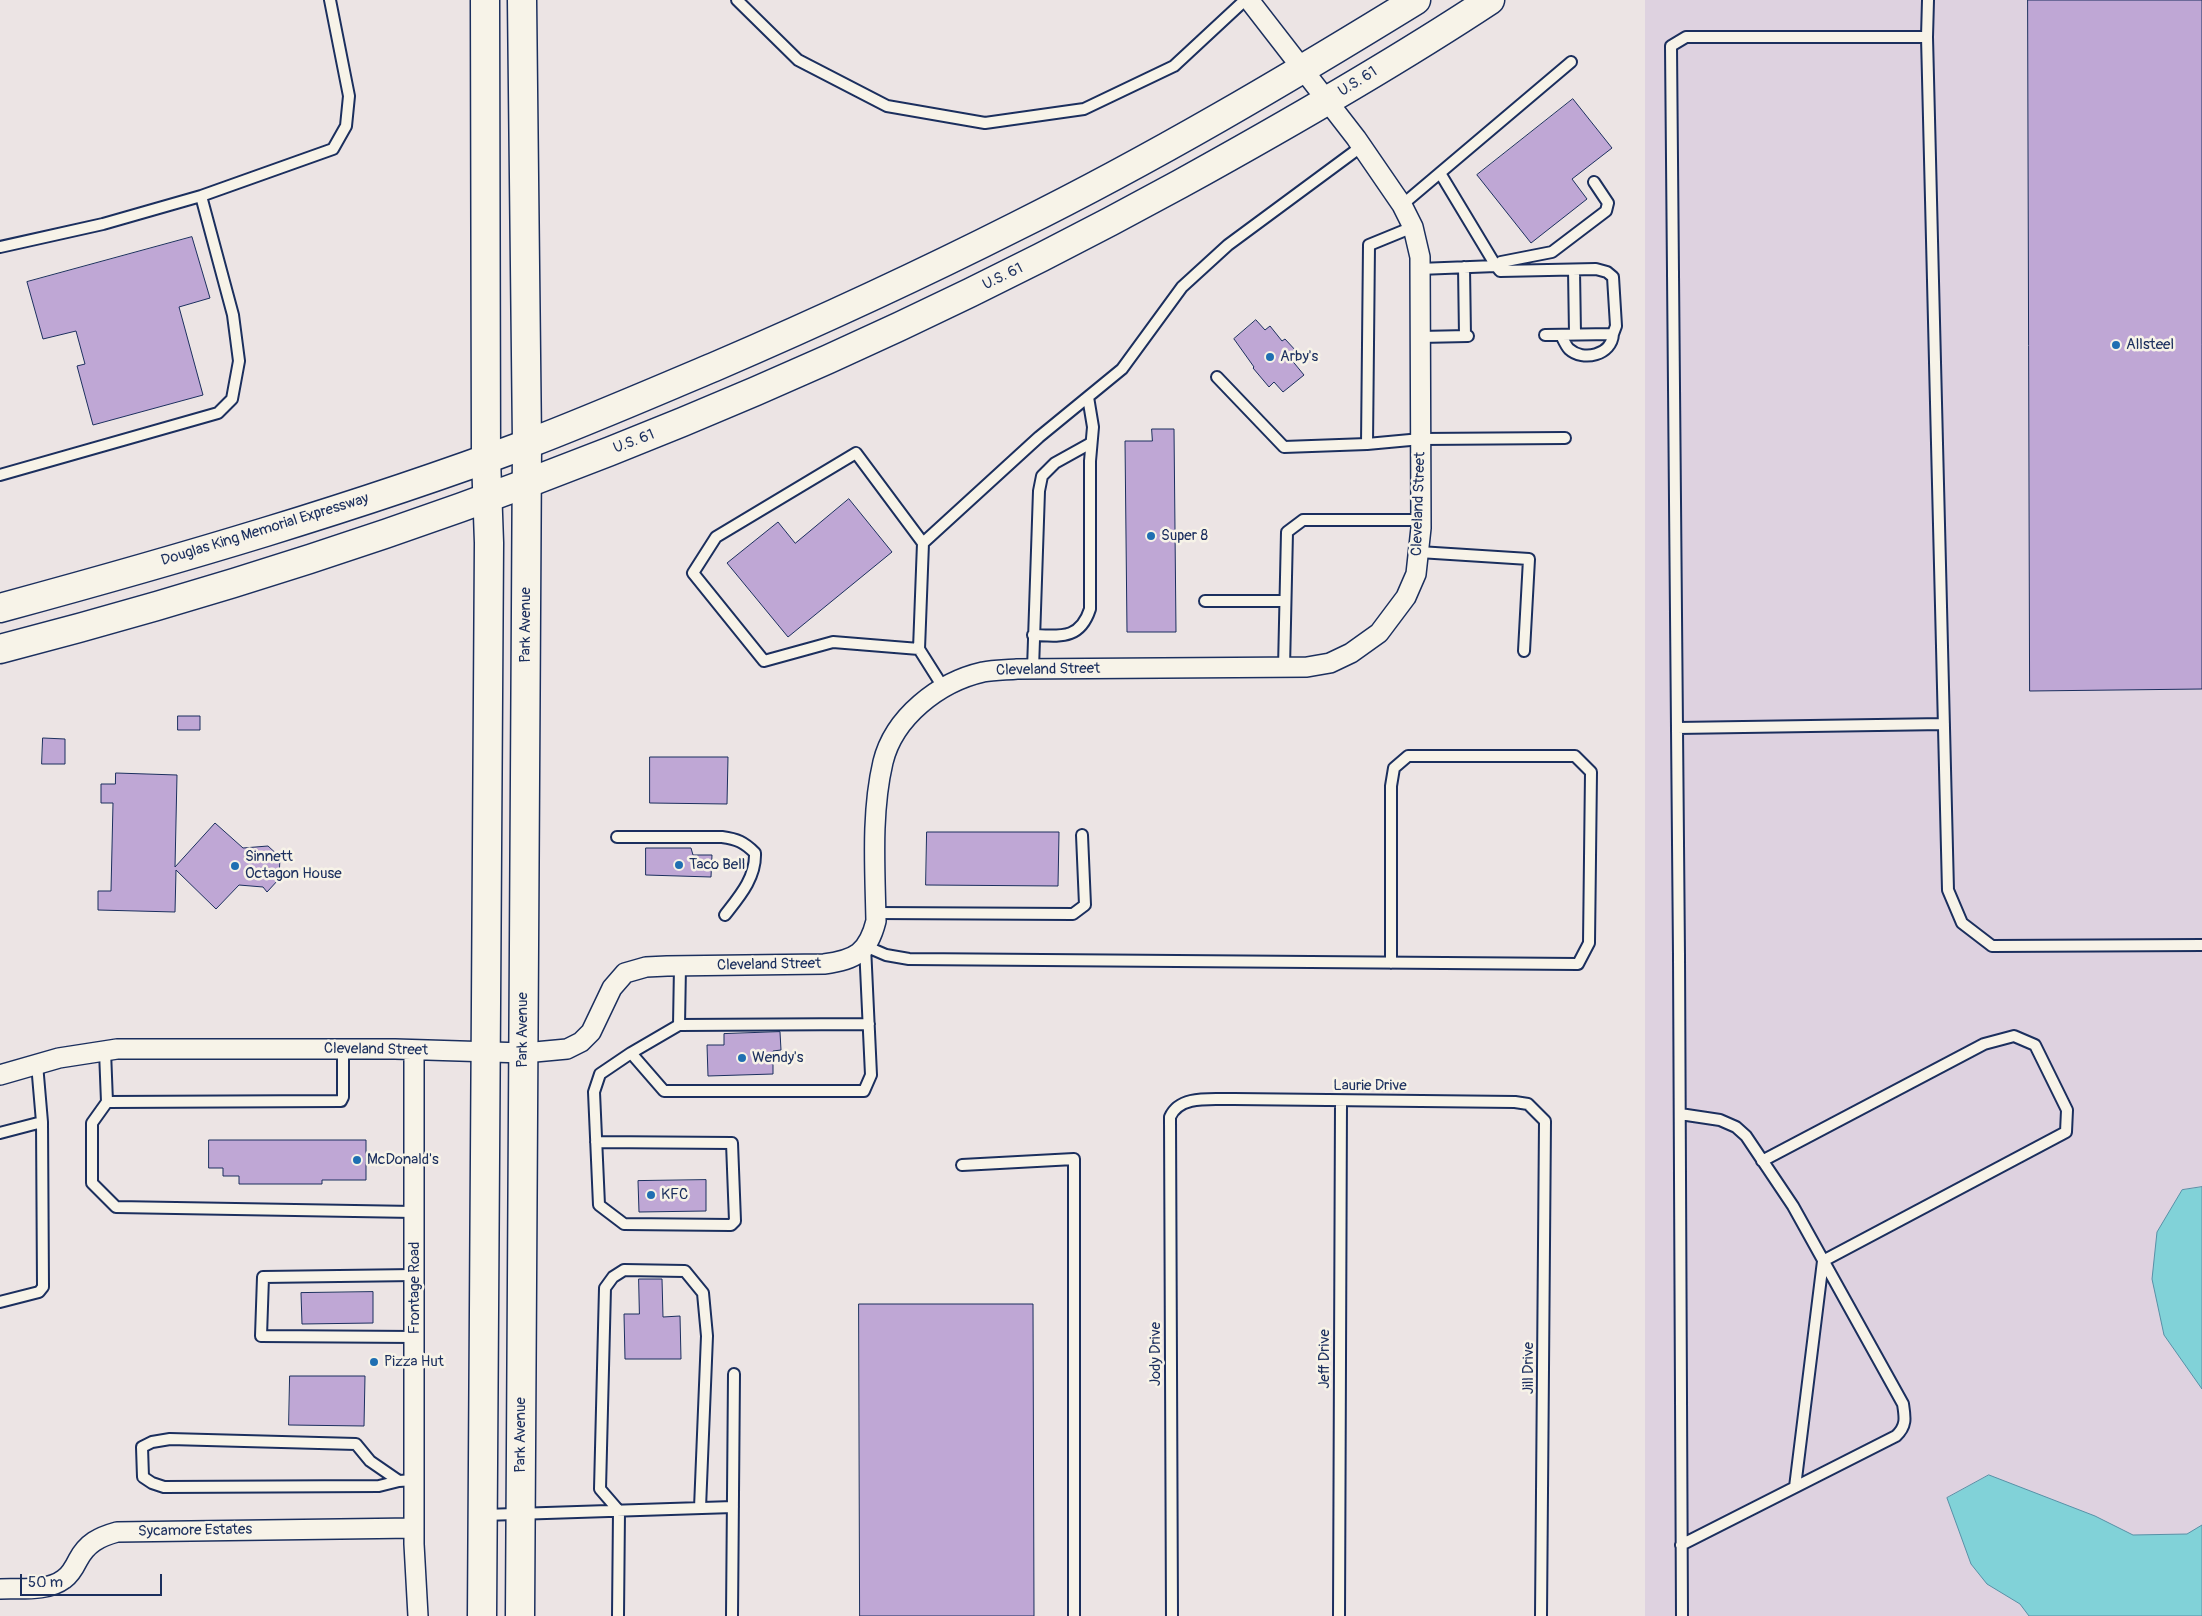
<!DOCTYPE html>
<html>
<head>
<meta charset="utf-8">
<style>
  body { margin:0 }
  #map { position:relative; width:2202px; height:1616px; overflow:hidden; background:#ece4e4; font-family:Pangolin,sans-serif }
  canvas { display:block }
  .scale { position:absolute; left:20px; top:1574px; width:142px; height:22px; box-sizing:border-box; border:2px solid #1b2f5e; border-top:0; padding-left:6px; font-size:15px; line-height:18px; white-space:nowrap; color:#1b2f5e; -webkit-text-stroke:4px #f7f3e8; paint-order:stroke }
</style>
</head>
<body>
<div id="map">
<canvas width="2202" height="1616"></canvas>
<div class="scale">50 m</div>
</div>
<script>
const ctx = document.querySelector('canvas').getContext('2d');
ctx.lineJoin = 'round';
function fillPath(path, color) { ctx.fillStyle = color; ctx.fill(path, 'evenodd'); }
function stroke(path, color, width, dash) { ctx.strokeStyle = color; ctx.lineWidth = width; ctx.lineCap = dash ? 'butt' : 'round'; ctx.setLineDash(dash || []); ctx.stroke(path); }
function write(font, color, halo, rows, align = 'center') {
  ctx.font = font + ' Pangolin,sans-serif'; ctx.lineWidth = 5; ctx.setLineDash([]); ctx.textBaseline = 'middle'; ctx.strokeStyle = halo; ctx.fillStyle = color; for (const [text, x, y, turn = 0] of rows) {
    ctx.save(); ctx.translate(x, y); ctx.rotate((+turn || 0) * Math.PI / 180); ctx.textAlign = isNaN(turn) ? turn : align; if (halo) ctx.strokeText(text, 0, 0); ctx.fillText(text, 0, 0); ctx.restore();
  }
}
fillPath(new Path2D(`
  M 1645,0 L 2202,0 L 2202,1616 L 1645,1616 Z`), '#ded2e0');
const water = new Path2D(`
  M 2202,1187 L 2202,1389 L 2164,1335 L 2152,1279 L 2157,1232 L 2182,1190 Z
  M 1989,1475 L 2095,1516 L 2133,1535 L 2187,1534 L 2202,1525 L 2202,1616 L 2029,1616 L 2020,1604 L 1987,1584 L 1971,1564 L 1947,1498 Z`);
fillPath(water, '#81d2d8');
stroke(water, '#5891a7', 1);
const building = new Path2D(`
  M 2028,0 L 2202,0 L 2202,689 L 2030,691 Z
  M 1573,99 L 1612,148 L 1572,179 L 1587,199 L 1531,243 L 1477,175 Z
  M 192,237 L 210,298 L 179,307 L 203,395 L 93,425 L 77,366 L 85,364 L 76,331 L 43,339 L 27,282 Z
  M 1256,320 L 1265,330 L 1270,326 L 1282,341 L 1285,339 L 1297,352 L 1290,358 L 1304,375 L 1283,392 L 1274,382 L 1269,387 L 1253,368 L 1254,367 L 1234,339 Z
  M 1152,429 L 1174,429 L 1176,632 L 1127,632 L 1125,441 L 1152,441 Z
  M 849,499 L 892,552 L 788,637 L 727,563 L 778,522 L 795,543 Z
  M 178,716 L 200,716 L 200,730 L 178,730 Z
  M 43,738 L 65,739 L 65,764 L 42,764 Z
  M 650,757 L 728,757 L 727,804 L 650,803 Z
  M 116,773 L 177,775 L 175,867 L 215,823 L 243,848 L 268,846 L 280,857 L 279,879 L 267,892 L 263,887 L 239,885 L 216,909 L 176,870 L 175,912 L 98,910 L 98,891 L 111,891 L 113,803 L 101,803 L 101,784 L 115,784 Z
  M 927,832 L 1059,832 L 1058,886 L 926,885 Z
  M 646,848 L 691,848 L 693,855 L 712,855 L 711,877 L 646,875 Z
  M 780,1032 L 781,1050 L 773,1051 L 773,1074 L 708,1076 L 707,1045 L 724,1045 L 724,1034 Z
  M 209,1140 L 366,1140 L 366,1180 L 322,1180 L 322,1184 L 239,1184 L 239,1176 L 223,1176 L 223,1168 L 209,1168 Z
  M 706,1180 L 706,1211 L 639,1212 L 638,1181 Z
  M 639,1279 L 662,1279 L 663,1317 L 680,1316 L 681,1359 L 625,1359 L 624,1314 L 639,1314 Z
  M 373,1292 L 373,1323 L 302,1324 L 301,1293 Z
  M 859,1304 L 1033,1304 L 1034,1616 L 860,1616 Z
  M 290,1376 L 365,1376 L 364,1426 L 289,1425 Z`);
fillPath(building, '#bfa7d5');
stroke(building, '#1b2f5e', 1);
const lane = new Path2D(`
  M 737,0 L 798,60 L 887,106 L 985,123 L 1084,109 L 1174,66 L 1245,0
  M 1927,37 L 1948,890 L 1962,923 L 1992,946 L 2202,945
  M 1440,173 L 1496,266 L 1501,262 L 1552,252 L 1606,211 L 1608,203 L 1594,182
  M 1402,205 L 1571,62
  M 0,247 L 103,224 L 201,196 L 333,149 L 346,126 L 349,96 L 330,0
  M 1464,267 L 1465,336
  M 1419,269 L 1496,266 L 1500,271 L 1596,269 L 1607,272 L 1613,277 L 1616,326 L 1613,334 L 1545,335
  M 1574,270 L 1575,334
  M 1561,335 C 1563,339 1566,346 1569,349 C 1583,362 1612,355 1613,334
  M 1420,337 L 1468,336
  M 1217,377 L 1284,447 L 1367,444 L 1421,439 L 1565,438
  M 1367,444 L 1369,245 L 1413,227
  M 0,475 L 218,413 L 232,399 L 239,361 L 233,315 L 201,196
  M 923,543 L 1039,437 L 1122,369 L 1182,287 L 1228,245 L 1362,146
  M 1419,552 L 1529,559 L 1524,651
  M 1205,601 L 1285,601
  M 1033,635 C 1060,636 1080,640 1090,609 L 1090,461 L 1093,427 L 1088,397
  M 919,649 L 833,642 L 764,661 L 693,573 L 716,537 L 856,453 L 923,543 L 919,649 L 943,687
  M 1284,668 L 1287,532 L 1303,520 L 1421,520
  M 1033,669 L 1039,491 L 1042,476 L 1055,463 L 1091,443
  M 1677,728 L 1944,724
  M 617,837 L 722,837 C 737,839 744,842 755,853 C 756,878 739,897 725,915
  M 876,913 L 1073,914 L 1085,905 L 1082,835
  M 679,1025 L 869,1024
  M 105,1051 L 107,1102 L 92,1123 L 92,1183 L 116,1207 L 414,1212
  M 631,1053 L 664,1091 L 864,1091 L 871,1075 L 865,946 L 886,955 L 909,959 L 1578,964 L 1589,943 L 1591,772 L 1575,756 L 1408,756 L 1394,768 L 1391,786 L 1391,963
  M 107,1102 L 341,1101 L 343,1097 L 343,1049
  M 1680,1114 L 1720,1120 L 1736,1127 L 1746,1136 L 1793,1206 L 1903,1404 C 1905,1417 1907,1426 1896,1436 L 1681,1545
  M 0,1133 L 42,1122
  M 596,1142 L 732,1143 L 735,1221 L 731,1225 L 624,1224 L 599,1205 L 594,1092 L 600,1074 L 631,1053 L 679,1025 L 680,966
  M 1762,1161 L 1984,1044 L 2014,1036 L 2035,1045 L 2067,1110 L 2066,1132 L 1823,1261 L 1795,1487
  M 962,1165 L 1074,1159 L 1074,1616
  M 415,1275 L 263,1277 L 261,1336 L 415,1337
  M 0,1302 L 39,1292 L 43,1287 L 42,1122 L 37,1064
  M 399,1481 L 370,1461 L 356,1444 L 170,1439 L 152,1442 L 142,1447 L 143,1477 L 152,1483 L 164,1487 L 379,1486 L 399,1481 L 414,1480
  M 484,1515 L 733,1507
  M 618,1616 L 619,1511 L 600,1489 L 605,1288 L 613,1277 L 624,1270 L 685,1271 L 703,1293 L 707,1336 L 700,1508
  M 732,1616 L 734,1374
  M 1172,1616 L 1170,1117 C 1180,1094 1213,1100 1234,1099 L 1515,1102 L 1528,1104 L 1545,1121 L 1541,1616
  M 1339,1616 L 1341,1101
  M 1682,1616 L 1679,956 L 1671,46 L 1686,37 L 1927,37 L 1928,0`);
const street = new Path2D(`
  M 414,1050 L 414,1544 L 418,1616
  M 0,1075 L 59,1058 L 117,1049 L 395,1049 L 524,1053 L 567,1049 L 581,1042 L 591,1032 L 612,988 L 625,973 L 646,967 L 667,966 L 824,964 C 855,960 868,953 876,921 C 875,869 871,813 883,762 C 894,717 939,682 983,672 C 994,670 1006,670 1017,669 L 1307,667 L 1330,663 L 1351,653 L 1379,633 L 1406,597 L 1416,574 L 1421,528 L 1420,257 L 1413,227 L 1402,205 L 1356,138 L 1249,0
  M 0,1589 C 20,1588 47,1592 64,1579 C 70,1575 75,1566 78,1560 C 87,1543 99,1537 117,1532 L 414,1528`);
const primary = new Path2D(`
  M 482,1616 L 489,543 L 486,458 L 485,0
  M 520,1616 L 527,443 L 522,0`);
const highway = new Path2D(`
  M 0,608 C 177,560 355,508 527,444 C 590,420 652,393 714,367 C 816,323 918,276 1017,226 C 1154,158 1286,80 1416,0
  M 0,649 C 411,543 808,388 1180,184 C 1285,126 1390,66 1490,0`);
stroke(lane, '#1b2f5e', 14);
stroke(street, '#1b2f5e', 22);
stroke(primary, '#1b2f5e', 31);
stroke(highway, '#1b2f5e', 31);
stroke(lane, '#f7f3e8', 10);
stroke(street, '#f7f3e8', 19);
stroke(primary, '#f7f3e8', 28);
stroke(highway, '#f7f3e8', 28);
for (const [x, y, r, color] of [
  [2116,345,5,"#1f6fb2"],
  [1270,357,5,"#1f6fb2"],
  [1151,536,5,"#1f6fb2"],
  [679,865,5,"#1f6fb2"],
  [235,866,5,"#1f6fb2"],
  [742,1058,5,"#1f6fb2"],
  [357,1160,5,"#1f6fb2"],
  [651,1195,5,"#1f6fb2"],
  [374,1362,5,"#1f6fb2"]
]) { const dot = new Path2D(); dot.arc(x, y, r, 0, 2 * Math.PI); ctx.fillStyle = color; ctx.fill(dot); stroke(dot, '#f7f3e8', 2); }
write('15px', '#1b2f5e', '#f7f3e8', [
  ["U.S. 61",1358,82,-32],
  ["U.S. 61",1003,277,-26],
  ["U.S. 61",634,442,-21],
  ["Cleveland Street",1419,504,-88],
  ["Douglas King Memorial Expressway",265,530,-17],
  ["Park Avenue",526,625,-90],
  ["Cleveland Street",1048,670,-1],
  ["Cleveland Street",769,965,-1],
  ["Park Avenue",523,1030,-90],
  ["Cleveland Street",376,1050,1],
  ["Laurie Drive",1370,1086],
  ["Frontage Road",415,1288,-90],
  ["Jody Drive",1156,1354,-90],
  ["Jeff Drive",1325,1359,-90],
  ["Jill Drive",1529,1368,-90],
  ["Park Avenue",521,1435,-90],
  ["Sycamore Estates",195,1531,-1]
]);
write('15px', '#1b2f5e', '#f7f3e8', [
  ["Allsteel",2126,345],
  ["Arby's",1280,357],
  ["Super 8",1161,536],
  ["Sinnett",245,857],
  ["Octagon House",245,874],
  ["Taco Bell",689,865],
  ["Wendy's",752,1058],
  ["McDonald's",367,1160],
  ["KFC",661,1195],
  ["Pizza Hut",384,1362]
], 'left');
</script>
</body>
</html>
